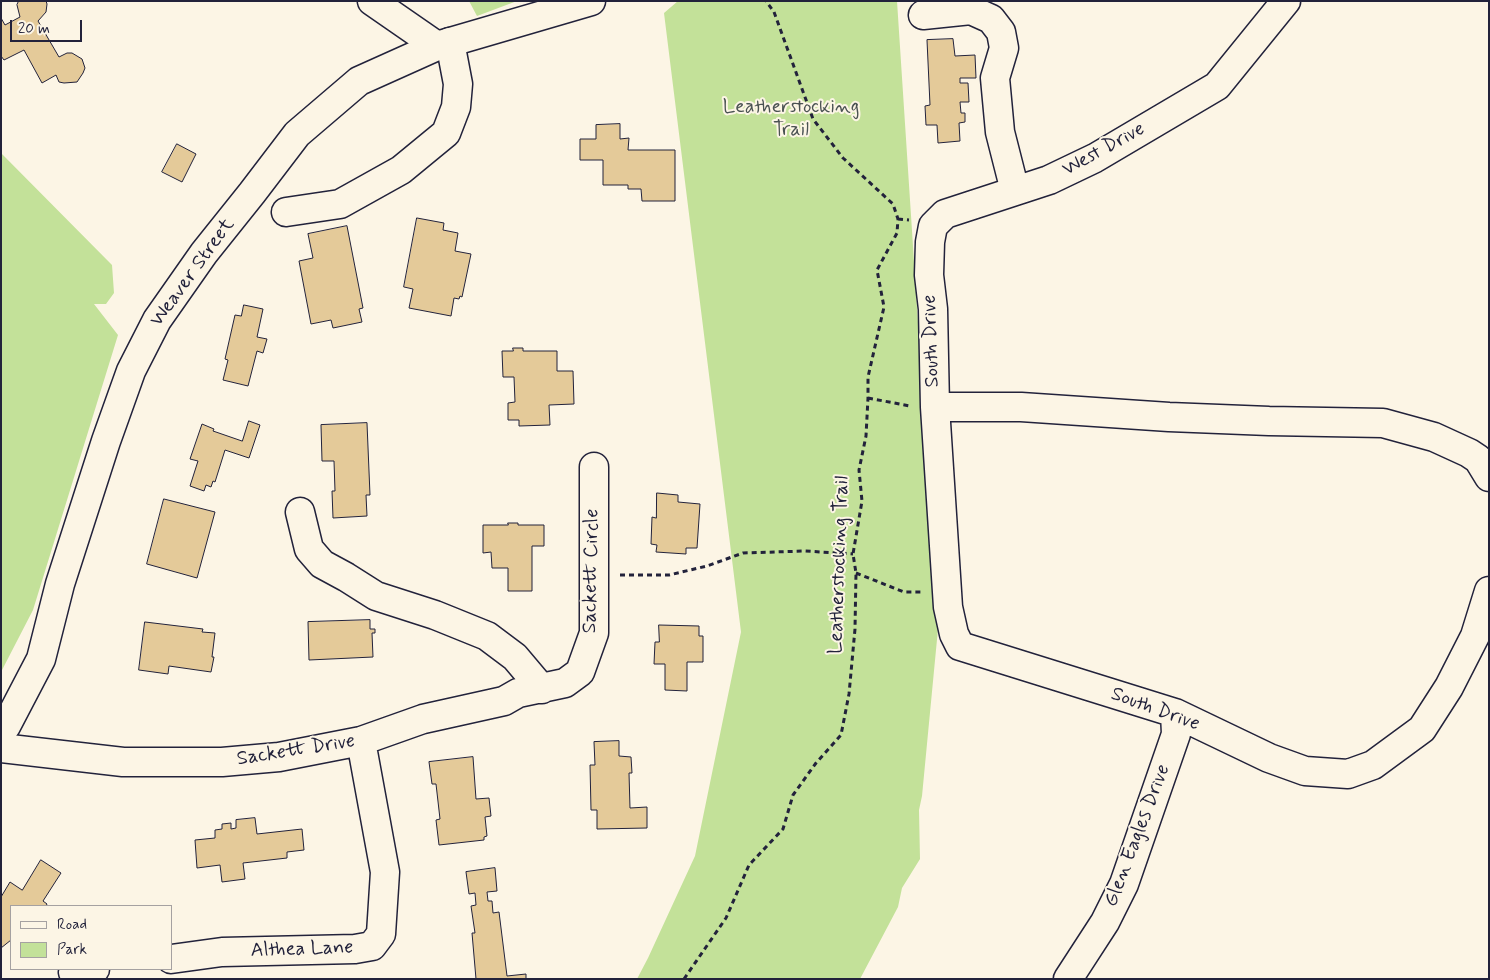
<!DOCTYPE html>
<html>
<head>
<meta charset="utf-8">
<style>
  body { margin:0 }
  #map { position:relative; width:1490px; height:980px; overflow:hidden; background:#fcf5e5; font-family:Mynerve,sans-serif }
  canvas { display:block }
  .frame { position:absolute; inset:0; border:2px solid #22223b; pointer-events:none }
  .legend { position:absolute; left:10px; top:905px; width:162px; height:65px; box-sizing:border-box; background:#fcf5e5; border:1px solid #a5a1a1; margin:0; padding:6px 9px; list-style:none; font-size:15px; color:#22223b }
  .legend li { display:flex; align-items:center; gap:10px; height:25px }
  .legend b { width:25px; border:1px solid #a5a1a1 }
  .scale { position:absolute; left:10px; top:20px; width:72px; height:22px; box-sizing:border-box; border:2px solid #22223b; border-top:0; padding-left:6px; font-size:15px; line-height:18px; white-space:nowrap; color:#22223b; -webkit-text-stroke:4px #fcf5e5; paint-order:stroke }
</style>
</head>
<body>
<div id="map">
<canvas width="1490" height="980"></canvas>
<div class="frame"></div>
<ul class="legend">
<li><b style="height:6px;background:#fcf5e5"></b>Road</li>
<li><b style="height:14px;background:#c3e199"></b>Park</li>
</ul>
<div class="scale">20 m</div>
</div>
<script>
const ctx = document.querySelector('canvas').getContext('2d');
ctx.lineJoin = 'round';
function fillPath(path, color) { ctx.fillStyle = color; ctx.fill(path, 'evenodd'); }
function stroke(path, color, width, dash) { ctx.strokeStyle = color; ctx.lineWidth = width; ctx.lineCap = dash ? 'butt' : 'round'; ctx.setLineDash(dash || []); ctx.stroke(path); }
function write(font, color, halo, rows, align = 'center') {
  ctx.font = font + ' Mynerve,sans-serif'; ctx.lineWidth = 4; ctx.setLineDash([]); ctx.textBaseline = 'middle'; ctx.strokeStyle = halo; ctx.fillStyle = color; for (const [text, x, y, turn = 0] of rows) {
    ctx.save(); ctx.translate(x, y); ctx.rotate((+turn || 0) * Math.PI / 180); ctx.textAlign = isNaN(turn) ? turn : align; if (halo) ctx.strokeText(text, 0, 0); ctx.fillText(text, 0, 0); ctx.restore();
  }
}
fillPath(new Path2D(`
  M 469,1 L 517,1 L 477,16 Z
  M 678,1 L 897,1 L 938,629 L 922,796 L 919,810 L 920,859 L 902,888 L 898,907 L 860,979 L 637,979 L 648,958 L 695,856 L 741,632 L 664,13 Z
  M 1,153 L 112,265 L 114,293 L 106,304 L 94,304 L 118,335 L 33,610 L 1,672 Z`), '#c3e199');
const building = new Path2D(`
  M 19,1 L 46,1 L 47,4 L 46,12 L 38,21 L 59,57 L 67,53 L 72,53 L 82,59 L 85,68 L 83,73 L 77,82 L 64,83 L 59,82 L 56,75 L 42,83 L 24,50 L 4,60 L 1,56 L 1,18 L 5,25 L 20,17 L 17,5 Z
  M 953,39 L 955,56 L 975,55 L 976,78 L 960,78 L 960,83 L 968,83 L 969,102 L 960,102 L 961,113 L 965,113 L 965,122 L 959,123 L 960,141 L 938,143 L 937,125 L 926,125 L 925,106 L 930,105 L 927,40 Z
  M 620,124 L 620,139 L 629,138 L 628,150 L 675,150 L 675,201 L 642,201 L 641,189 L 628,189 L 628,185 L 603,185 L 603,160 L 580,160 L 580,139 L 596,139 L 596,125 Z
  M 177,144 L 196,154 L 182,182 L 162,172 Z
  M 417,218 L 444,223 L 443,230 L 458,233 L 455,251 L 471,254 L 462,297 L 460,296 L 459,299 L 454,298 L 451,316 L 409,308 L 413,289 L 404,287 Z
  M 347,226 L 363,308 L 359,309 L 362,322 L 333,328 L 331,320 L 311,324 L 299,261 L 313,258 L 308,234 Z
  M 244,305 L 263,309 L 257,337 L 267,339 L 263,353 L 257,351 L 248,386 L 223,380 L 228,360 L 225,359 L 235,315 L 241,316 Z
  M 513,348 L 523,348 L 523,351 L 557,351 L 557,371 L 573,371 L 574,404 L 549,405 L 550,425 L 519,426 L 519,420 L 508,420 L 508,403 L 515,402 L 514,377 L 503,377 L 502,351 L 513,351 Z
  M 249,421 L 260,425 L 249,458 L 225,450 L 215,482 L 213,481 L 211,487 L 206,485 L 204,491 L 190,486 L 198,461 L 190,459 L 202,424 L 214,429 L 213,431 L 242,441 Z
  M 367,423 L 370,495 L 366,495 L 367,516 L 333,518 L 332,491 L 335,491 L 334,461 L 322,461 L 321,425 Z
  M 657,493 L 678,495 L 678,502 L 700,504 L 697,548 L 686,548 L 686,554 L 656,552 L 657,545 L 651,544 L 652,517 L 656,518 Z
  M 164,499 L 215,512 L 197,578 L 147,564 Z
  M 508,523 L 518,523 L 518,525 L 544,525 L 544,546 L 532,546 L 532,591 L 508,591 L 508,568 L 492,568 L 491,552 L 483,553 L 483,525 L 508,525 Z
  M 370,620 L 370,629 L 375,629 L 375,633 L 372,633 L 373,657 L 309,660 L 308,622 Z
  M 145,622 L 203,629 L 202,632 L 215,633 L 212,657 L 214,657 L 211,672 L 169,666 L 168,674 L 139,670 Z
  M 659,625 L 699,626 L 699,636 L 703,636 L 703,662 L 687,662 L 687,691 L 665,690 L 665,664 L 654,664 L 655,642 L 659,642 Z
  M 619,741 L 619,756 L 631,757 L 632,773 L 629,773 L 630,808 L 647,807 L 647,828 L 597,829 L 597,810 L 591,810 L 590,765 L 595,765 L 594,742 Z
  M 473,757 L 476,799 L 489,798 L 491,816 L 485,817 L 487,836 L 484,837 L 484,840 L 439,845 L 436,820 L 440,819 L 436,784 L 432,784 L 429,762 Z
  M 255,818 L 257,834 L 302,829 L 304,850 L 287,852 L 287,858 L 243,863 L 245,879 L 222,882 L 220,865 L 197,868 L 195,840 L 215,838 L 215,830 L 222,829 L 222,824 L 231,823 L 231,829 L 236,828 L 236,820 Z
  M 41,860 L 61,873 L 43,901 L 47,904 L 46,906 L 11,906 L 11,940 L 1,948 L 1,897 L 10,882 L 22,890 Z
  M 495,868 L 497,891 L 487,892 L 488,901 L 492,901 L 493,913 L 499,912 L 507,976 L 526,974 L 526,979 L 476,979 L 472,933 L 475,933 L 471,906 L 476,905 L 475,893 L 469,894 L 466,872 Z`);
fillPath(building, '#e4ca99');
stroke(building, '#22223b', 1);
const minor = new Path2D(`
  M 372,1 L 437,46
  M 1286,1 L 1217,86 L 1095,158 L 1049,180 L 945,214 L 933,226 L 930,242 L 929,275 L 933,309 L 935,407 L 948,607 L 954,634 L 960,646 L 1175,713 L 1269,758 L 1305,771 L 1348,774 L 1373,765 L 1422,729 L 1449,687 L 1475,636 L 1489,591
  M 923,15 L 971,10 L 991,19 L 1001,32 L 1004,48 L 995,78 L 1000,132 L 1015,191
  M 286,212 L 340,204 L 401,170 L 446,133 L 456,107 L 458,84 L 450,42
  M 935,407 L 1021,407 L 1169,417 L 1269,421 L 1383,423 L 1434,437 L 1469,453 L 1478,459 L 1489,477
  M 300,512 L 309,549 L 322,564 L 346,577 L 376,596 L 435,615 L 487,636 L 515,657 L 542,689
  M 1,748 L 123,762 L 222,762 L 279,757 L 361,741 L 423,719 L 504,701 L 518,693 L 565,683 L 580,672 L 594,633 L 594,467
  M 171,959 L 222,952 L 355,949 L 372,946 L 381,934 L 385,872 L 361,741
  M 73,972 L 95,969
  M 1068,979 L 1105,922 L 1124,884 L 1176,734 L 1175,713`);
const major = new Path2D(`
  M 1,732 L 6,726 L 41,659 L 60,584 L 106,441 L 131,371 L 157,320 L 204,253 L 252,193 L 297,134 L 359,81 L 437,46 L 591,1`);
stroke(minor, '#22223b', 31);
stroke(major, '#22223b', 31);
stroke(new Path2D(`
  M 898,219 L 909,220
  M 868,398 L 910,406
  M 856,573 L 904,592 L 922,592
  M 620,575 L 669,575 L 707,566 L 743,553 L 805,551 L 853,554
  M 684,979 L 726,918 L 749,865 L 783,829 L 793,795 L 816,763 L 841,735 L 849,694 L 855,629 L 856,573 L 853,554 L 862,501 L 859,470 L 866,436 L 868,398 L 868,377 L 884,307 L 877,270 L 897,233 L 898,219 L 893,204 L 843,158 L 813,119 L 774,12 L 766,1`), '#22223b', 3, [5, 4]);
stroke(minor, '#fcf5e5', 28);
stroke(major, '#fcf5e5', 28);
write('20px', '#4a5252', '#fcf5e5', [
  ["Leatherstocking",791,108],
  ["Trail",791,131]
]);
write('20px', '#22223b', '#fcf5e5', [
  ["West Drive",1104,150,-29],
  ["Weaver Street",193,273,-54],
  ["South Drive",932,341,-92],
  ["Leatherstocking Trail",840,565,-88],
  ["Sackett Circle",592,571,-89],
  ["South Drive",1155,710,20],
  ["Sackett Drive",296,751,-9],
  ["Glen Eagles Drive",1138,836,-69],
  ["Althea Lane",302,950,-2]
]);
</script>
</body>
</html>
